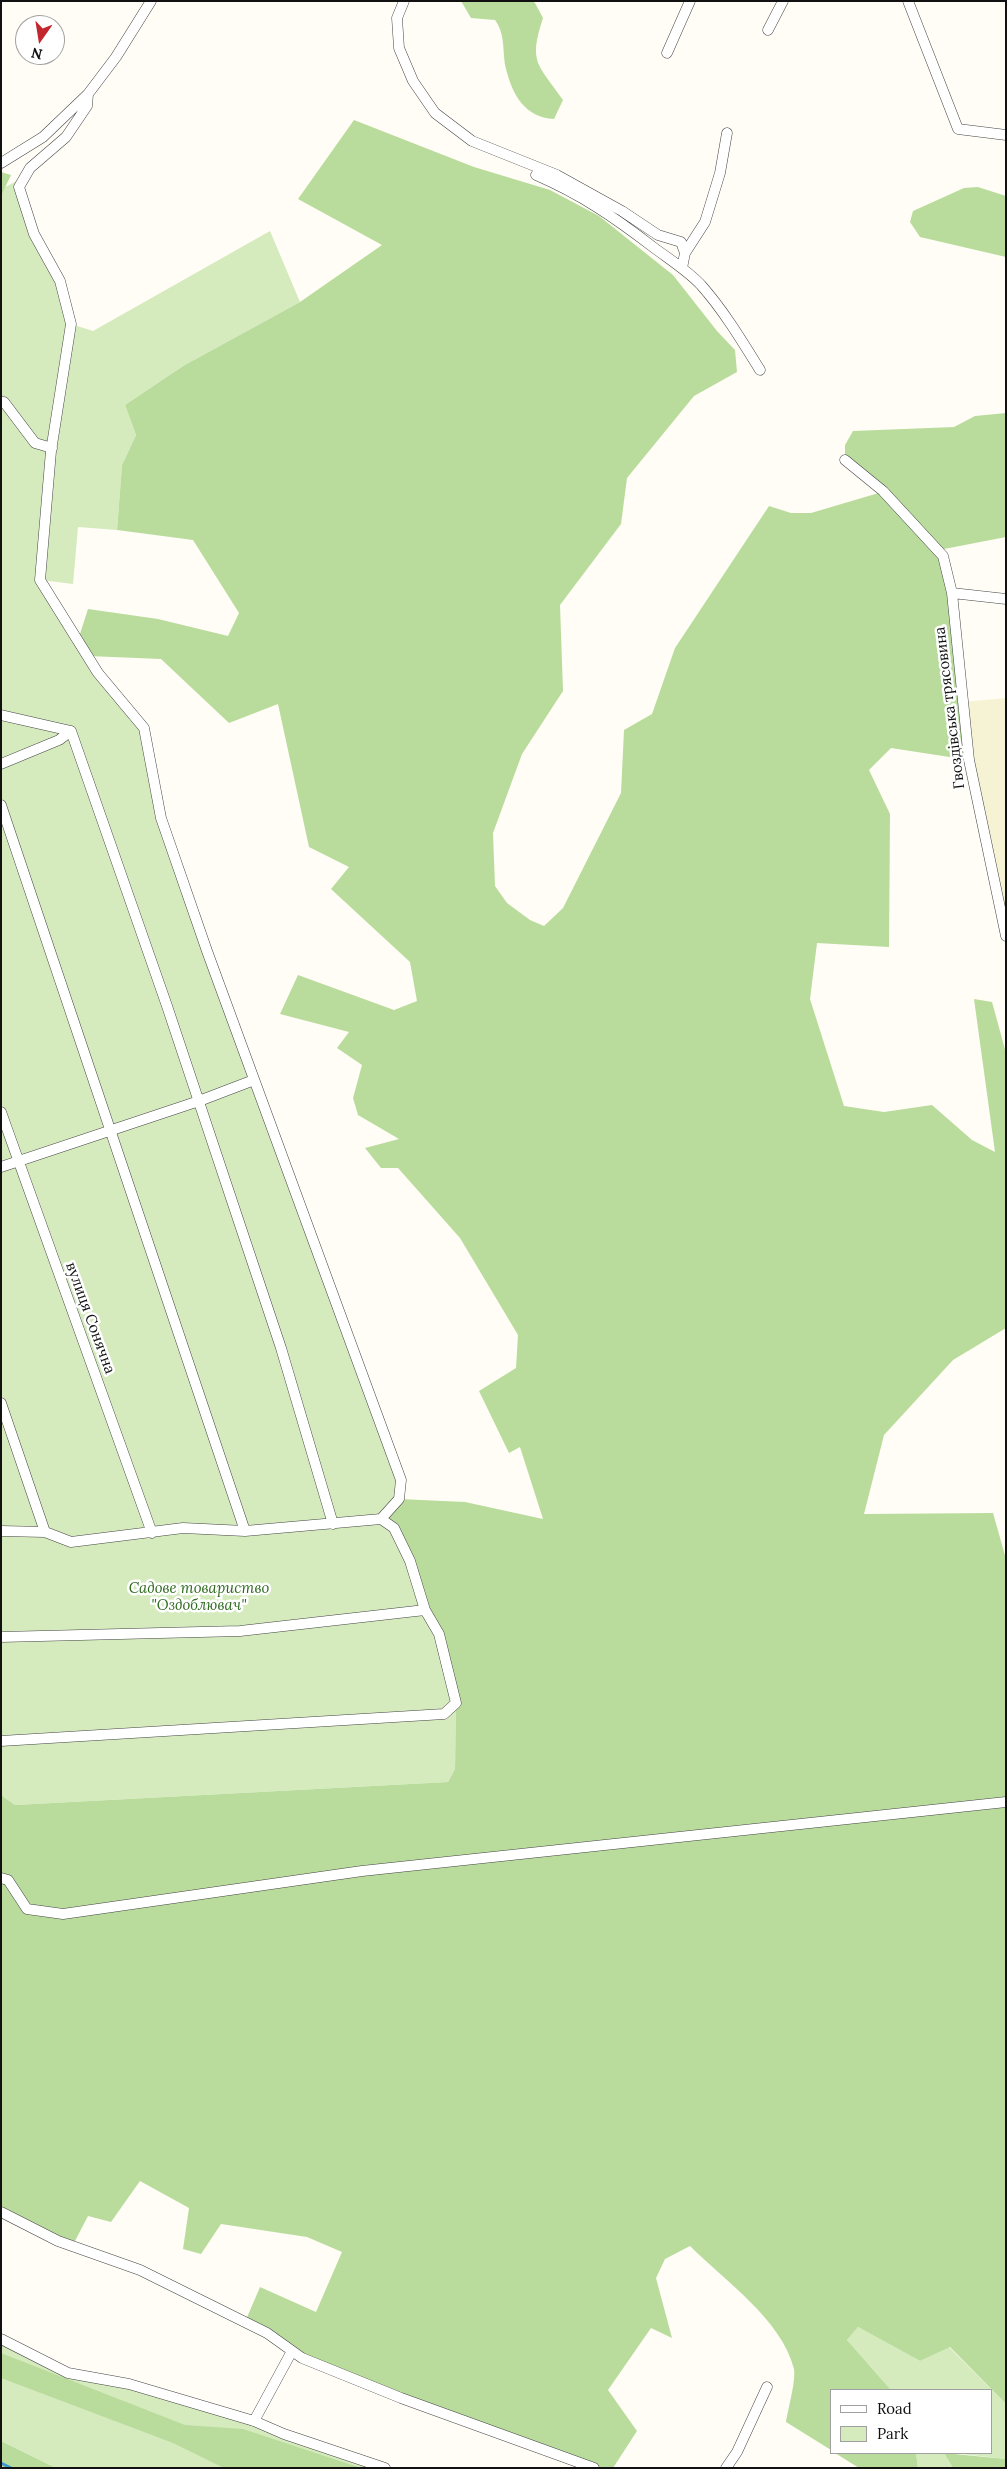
<!DOCTYPE html>
<html>
<head>
<meta charset="utf-8">
<style>
  body { margin:0 }
  #map { position:relative; width:1007px; height:2469px; overflow:hidden; background:#fffdf5; font-family:Lora,serif }
  canvas { display:block }
  .frame { position:absolute; inset:0; border:2px solid #111; pointer-events:none }
  .legend { position:absolute; left:830px; top:2389px; width:162px; height:65px; box-sizing:border-box; background:#fff; border:1px solid #a0a0a0; margin:0; padding:6px 9px; list-style:none; font-size:15px; color:#111 }
  .legend li { display:flex; align-items:center; gap:10px; height:25px }
  .legend b { width:25px; border:1px solid #a0a0a0 }
  .north { position:absolute; left:15px; top:15px; width:50px; height:50px; box-sizing:border-box; background:#fff; border:1px solid #a0a0a0; border-radius:50%; rotate:193deg; font-size:14px; font-weight:700; line-height:20px; text-align:center; color:#111 }
  .north::after { content:''; display:block; margin:auto; width:18px; height:22px; background:#c4262e; clip-path:polygon(50% 0,100% 100%,50% 72%,0 100%) }
</style>
</head>
<body>
<div id="map">
<canvas width="1007" height="2469"></canvas>
<div class="frame"></div>
<ul class="legend">
<li><b style="height:6px;background:#fff"></b>Road</li>
<li><b style="height:14px;background:#d5ebbd"></b>Park</li>
</ul>
<div class="north">N</div>
</div>
<script>
const ctx = document.querySelector('canvas').getContext('2d');
ctx.lineJoin = 'round';
function fillPath(path, color) { ctx.fillStyle = color; ctx.fill(path, 'evenodd'); }
function stroke(path, color, width, dash) { ctx.strokeStyle = color; ctx.lineWidth = width; ctx.lineCap = dash ? 'butt' : 'round'; ctx.setLineDash(dash || []); ctx.stroke(path); }
function write(font, color, halo, rows, align = 'center') {
  ctx.font = font + ' Lora,serif'; ctx.lineWidth = 5; ctx.setLineDash([]); ctx.textBaseline = 'middle'; ctx.strokeStyle = halo; ctx.fillStyle = color; for (const [text, x, y, turn = 0] of rows) {
    ctx.save(); ctx.translate(x, y); ctx.rotate((+turn || 0) * Math.PI / 180); ctx.textAlign = isNaN(turn) ? turn : align; if (halo) ctx.strokeText(text, 0, 0); ctx.fillText(text, 0, 0); ctx.restore();
  }
}
fillPath(new Path2D(`
  M 1006,698 L 1006,936 L 963,702 Z`), '#f6f3d4');
fillPath(new Path2D(`
  M 21,179 L 19,187 L 60,281 L 71,324 L 93,331 L 270,231 L 300,302 L 183,366 L 125,405 L 136,435 L 122,465 L 117,530 L 78,527 L 73,584 L 41,580 L 88,656 L 144,728 L 161,818 L 401,1480 L 394,1528 L 439,1634 L 456,1703 L 455,1769 L 448,1782 L 15,1805 L 1,1795 L 1,189 Z
  M 858,2327 L 920,2361 L 949,2347 L 1006,2404 L 1006,2459 L 953,2453 L 991,2453 L 991,2390 L 891,2390 L 847,2340 Z
  M 1,2339 L 68,2373 L 129,2384 L 385,2468 L 56,2468 L 1,2441 Z
  M 916,2453 L 944,2453 L 953,2468 L 918,2468 Z`), '#d5ebbd');
fillPath(new Path2D(`
  M 461,1 L 533,1 L 535,3 L 543,18 C 528,63 538,64 563,100 L 554,119 C 525,117 513,96 506,69 C 502,52 506,35 495,20 L 471,18 Z
  M 354,120 L 474,167 L 550,190 L 599,216 L 673,275 L 717,331 L 735,350 L 737,372 L 694,396 L 627,478 L 621,524 L 560,605 L 563,691 L 522,754 L 493,833 L 495,886 L 507,903 L 530,920 L 544,926 L 563,908 L 621,793 L 624,730 L 652,714 L 675,648 L 769,506 L 791,513 L 811,513 L 882,492 L 845,460 L 845,445 L 853,431 L 954,427 L 975,416 L 1006,413 L 1006,537 L 939,550 L 943,556 L 969,760 L 891,748 L 869,770 L 890,814 L 889,947 L 817,943 L 810,999 L 844,1106 L 884,1112 L 932,1105 L 972,1140 L 995,1152 L 974,999 L 992,1002 L 1006,1053 L 1006,1328 L 953,1360 L 884,1435 L 864,1514 L 993,1513 L 1006,1559 L 1006,2404 L 950,2347 L 920,2361 L 858,2327 L 847,2340 L 891,2390 L 831,2390 L 831,2450 L 786,2422 C 788,2409 796,2381 794,2369 C 782,2320 724,2280 690,2246 L 665,2259 L 656,2278 L 672,2338 L 651,2328 L 608,2390 L 637,2431 L 613,2468 L 594,2468 L 302,2358 L 245,2322 L 260,2287 L 316,2312 L 342,2252 L 307,2237 L 221,2224 L 201,2254 L 183,2249 L 189,2208 L 140,2181 L 111,2222 L 88,2216 L 75,2241 L 58,2241 L 1,2212 L 1,1795 L 15,1805 L 448,1782 L 455,1769 L 456,1703 L 439,1634 L 394,1528 L 381,1519 L 399,1499 L 465,1502 L 543,1519 L 520,1447 L 509,1453 L 479,1391 L 516,1368 L 518,1335 L 460,1238 L 398,1168 L 381,1168 L 365,1148 L 399,1139 L 358,1115 L 353,1098 L 362,1065 L 337,1048 L 349,1032 L 280,1014 L 298,975 L 394,1010 L 417,1001 L 410,962 L 331,889 L 349,867 L 309,847 L 278,704 L 229,723 L 161,659 L 88,656 L 78,640 L 88,609 L 158,619 L 228,636 L 239,613 L 193,540 L 117,530 L 122,465 L 136,435 L 125,405 L 183,366 L 300,302 L 382,245 L 298,199 Z
  M 1,172 L 11,175 L 1,196 Z
  M 978,187 L 1006,196 L 1006,257 L 920,237 L 910,222 L 913,211 L 964,188 Z
  M 1,2353 L 185,2425 L 243,2429 L 361,2468 L 224,2468 L 173,2443 L 1,2378 Z
  M 1,2441 L 56,2468 L 1,2468 Z
  M 835,2453 L 916,2453 L 918,2468 L 859,2468 Z
  M 944,2453 L 1006,2459 L 1006,2468 L 953,2468 Z`), '#b9dc9c');
stroke(new Path2D(`
  M 1,2463 L 11,2468`), '#3f96cf', 3);
const minor = new Path2D(`
  M 404,1 L 397,18 L 399,48 L 413,81 L 435,113 L 472,141 L 557,175 L 622,211 L 658,235 L 681,242 L 685,253 L 682,268
  M 908,1 L 958,129 L 1006,135
  M 768,30 L 783,1
  M 667,53 L 690,1
  M 1,163 L 43,137 L 88,94
  M 536,175 C 582,195 614,217 653,247 C 669,259 688,271 701,285 C 724,311 742,341 760,370
  M 685,253 L 705,222 L 720,173 L 727,133
  M 1,402 L 4,402 L 35,443 L 52,448
  M 845,460 L 883,491 L 943,556 L 952,593 L 969,760 L 1006,936
  M 952,593 L 1006,599
  M 1,715 L 71,731 L 167,1006 L 281,1348 L 333,1524
  M 1,764 L 59,740 L 71,731
  M 1,805 L 245,1531
  M 1,1112 L 152,1533
  M 1,1167 L 199,1101 L 254,1080
  M 1,1403 L 45,1532
  M 1,1531 L 45,1532 L 71,1542 L 183,1528 L 245,1531 L 381,1519 L 399,1499 L 401,1480 L 207,951 L 161,818 L 144,728 L 98,673 L 40,580 L 51,451 L 71,324 L 60,281 L 34,234 L 19,187 L 30,168 L 66,137 L 87,106 L 88,94 L 116,57 L 151,1
  M 1,1637 L 240,1631 L 425,1610
  M 1,1741 L 444,1714 L 456,1703 L 439,1634 L 425,1610 L 410,1561 L 394,1528 L 381,1519
  M 1,1878 L 8,1880 L 27,1909 L 63,1914 L 362,1871 L 1006,1802
  M 1,2212 L 58,2241 L 140,2270 L 267,2333 L 302,2358 L 401,2398 L 594,2468
  M 1,2339 L 68,2373 L 129,2384 L 254,2421 L 284,2434 L 385,2468
  M 254,2421 L 292,2351
  M 726,2468 L 737,2452 L 767,2387`);
stroke(minor, '#444', 11);
stroke(minor, '#fff', 10);
write('15px', '#111', '#fff', [
  ["Гвоздівська трясовина",950,708,-97],
  ["вулиця Сонячна",90,1318,70]
]);
write('italic 15px', '#2f6b1f', '#fff', [
  ["Садове товариство",199,1589],
  ["\"Оздоблювач\"",199,1606]
]);
</script>
</body>
</html>
